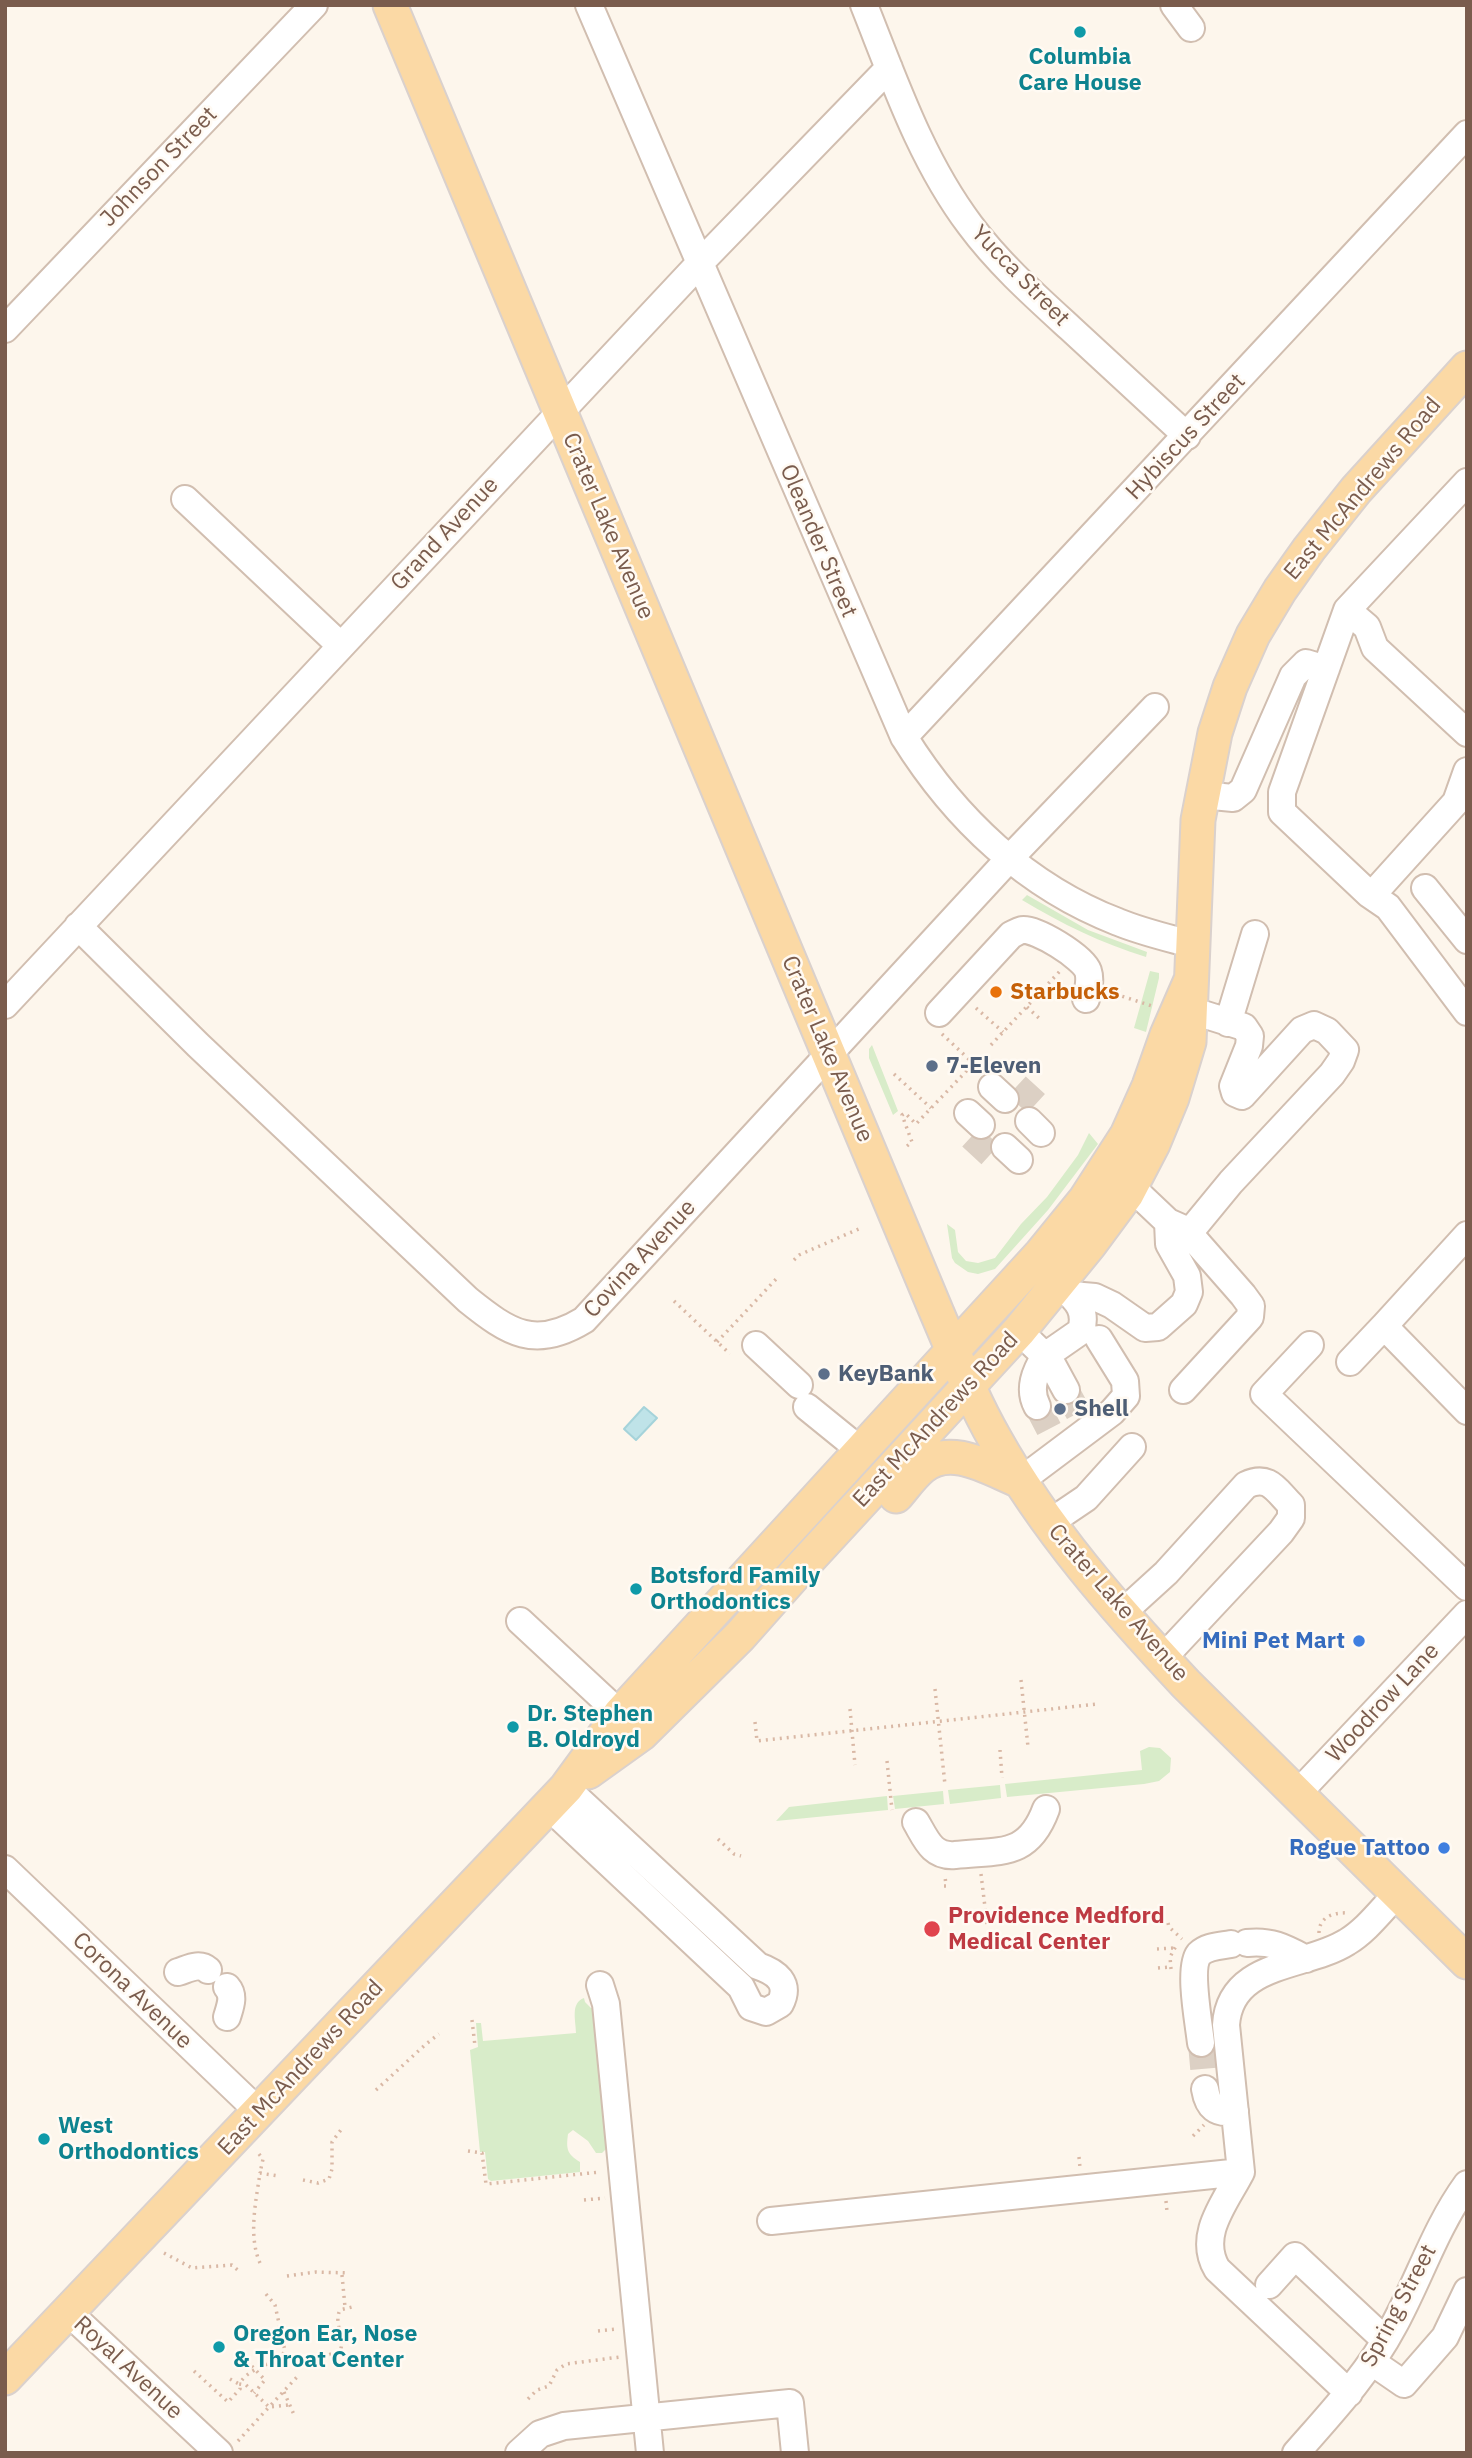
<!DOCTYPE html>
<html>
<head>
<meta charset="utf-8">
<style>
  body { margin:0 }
  #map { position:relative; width:1472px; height:2458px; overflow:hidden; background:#fdf6ec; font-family:"IBM Plex Sans",sans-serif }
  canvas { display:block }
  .frame { position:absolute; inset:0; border:7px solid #7a5c4d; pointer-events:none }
</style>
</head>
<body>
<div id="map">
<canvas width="1472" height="2458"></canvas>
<div class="frame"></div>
</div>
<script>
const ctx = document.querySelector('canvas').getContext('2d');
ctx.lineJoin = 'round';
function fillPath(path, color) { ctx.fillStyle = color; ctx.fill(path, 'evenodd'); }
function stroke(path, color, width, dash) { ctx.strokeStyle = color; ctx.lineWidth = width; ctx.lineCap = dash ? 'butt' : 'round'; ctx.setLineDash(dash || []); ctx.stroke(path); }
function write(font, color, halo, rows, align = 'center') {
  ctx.font = font + ' "IBM Plex Sans",sans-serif'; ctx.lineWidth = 5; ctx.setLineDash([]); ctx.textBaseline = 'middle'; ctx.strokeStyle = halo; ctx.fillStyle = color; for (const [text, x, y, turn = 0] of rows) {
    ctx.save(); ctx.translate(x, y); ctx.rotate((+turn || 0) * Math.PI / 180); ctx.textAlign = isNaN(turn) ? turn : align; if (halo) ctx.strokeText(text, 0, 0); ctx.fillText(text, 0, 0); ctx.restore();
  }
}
fillPath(new Path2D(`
  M 1027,895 L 1088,930 L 1147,952 L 1146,957 C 1101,943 1062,924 1022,900 Z
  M 1150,971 L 1159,973 L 1159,978 L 1146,1032 L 1134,1028 Z
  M 872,1045 L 898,1111 L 893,1115 L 869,1058 L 869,1049 Z
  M 1089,1133 L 1098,1144 L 1048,1210 L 995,1269 L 978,1274 L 968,1272 L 955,1263 L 952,1258 L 947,1224 L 955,1230 L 958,1252 L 966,1261 L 978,1263 L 995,1258 L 1021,1224 L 1047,1197 L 1078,1155 Z
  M 1149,1747 L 1160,1748 L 1171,1758 L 1170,1772 L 1159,1781 L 1144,1784 L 1007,1797 L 1005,1784 L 1142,1770 L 1140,1751 Z
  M 1000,1785 L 1001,1798 L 950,1804 L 948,1790 Z
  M 943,1791 L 944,1804 L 895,1809 L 893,1796 Z
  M 887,1796 L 888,1810 L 776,1821 L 789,1807 Z
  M 584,1998 L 585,2002 L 591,2008 L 596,2008 L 610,2148 L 606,2149 L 602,2153 L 596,2153 L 588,2141 L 573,2130 L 568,2134 C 566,2149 567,2154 580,2162 L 580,2172 L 491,2181 L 488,2179 L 485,2152 L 480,2152 L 470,2050 L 478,2047 L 476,2023 L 481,2023 L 483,2041 L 576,2033 C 576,2021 570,2003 584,1998 Z`), '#d8ecc9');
const water = new Path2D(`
  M 644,1407 L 657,1418 L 636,1440 L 624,1429 Z`);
fillPath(water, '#bfe3e8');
stroke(water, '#a5d3da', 2);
stroke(new Path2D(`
  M 1017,1086 L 1041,1108
  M 971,1137 L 994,1158
  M 1066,1390 L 1079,1414
  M 1037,1406 L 1050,1431
  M 1201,2043 L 1205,2089`), '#dcd0c4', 26, [26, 13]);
const minor = new Path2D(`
  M 589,5 L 904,737 C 955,819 1027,887 1118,922 C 1142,932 1169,938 1194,945
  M 864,5 C 894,80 921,160 970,225 C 998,263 1035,296 1070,328 C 1109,364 1148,400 1187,436
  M 1174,5 L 1191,28
  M 5,329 L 314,5
  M 1467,482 L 1347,610 L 1282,792 L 1282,812 L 1369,894 L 1388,907 L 1467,1012
  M 185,499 L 341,646
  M 1347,610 L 1367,627 L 1375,648 L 1467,733
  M 904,737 L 1467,134
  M 1202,795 L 1233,798 L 1243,790 L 1293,676 L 1306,663 L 1326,669
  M 1425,888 L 1467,940
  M 1372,895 L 1456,802 L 1467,771
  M 78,926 L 198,1045 L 468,1300 C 509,1333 535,1350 584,1320 L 1008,860 L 1155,707
  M 5,1005 L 699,264 L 889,68
  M 939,1013 L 1011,935 C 1015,933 1018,931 1022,930 C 1036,928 1083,957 1088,971 C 1091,980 1088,990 1086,999
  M 1228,1023 L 1255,934
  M 992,1087 L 1005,1099
  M 968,1113 L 981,1125
  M 1029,1121 L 1041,1133
  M 1005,1147 L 1019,1160
  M 1131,1187 L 1168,1222 L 1186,1230 L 1243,1295 L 1251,1306 L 1250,1317 L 1183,1390
  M 1189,1233 L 1231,1182 L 1332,1074 L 1341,1061 L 1345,1050 L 1327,1031 L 1314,1025 L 1302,1030 L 1242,1096 L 1235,1093 L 1233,1086 L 1249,1046 L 1250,1036 L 1244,1027 L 1190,1010
  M 1071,1295 L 1095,1297 L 1112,1305 L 1145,1328 L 1158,1327 L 1184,1304 L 1189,1292 L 1187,1276 L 1169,1244 L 1168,1222
  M 1384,1326 L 1467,1235
  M 1019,1331 L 1045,1356 L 1081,1331 C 1087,1311 1078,1301 1063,1288
  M 756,1345 L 799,1385
  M 1310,1345 L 1264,1394 L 1467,1587
  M 1047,1355 L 1066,1390
  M 1350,1362 L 1384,1326 L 1467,1411
  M 1037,1406 C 1028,1389 1035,1372 1045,1356
  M 807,1407 L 860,1450
  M 1020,1481 L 1112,1412 L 1126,1396 L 1125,1381 L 1099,1339
  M 1049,1523 L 1086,1498 L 1132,1447
  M 1122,1613 L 1166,1573 L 1246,1485 C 1269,1474 1276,1490 1291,1505 L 1291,1518 L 1281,1532 L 1162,1659
  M 520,1621 L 620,1714
  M 1298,1793 L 1467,1614
  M 548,1806 L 741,1987 L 751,2007 L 766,2012 L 780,2004 C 791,1983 776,1972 758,1966 L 566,1788
  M 916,1822 C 926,1839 932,1857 955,1855 C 1000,1850 1028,1858 1046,1809
  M 5,1869 L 259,2112
  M 1247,1943 C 1271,1940 1285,1948 1306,1959
  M 178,1972 C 188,1969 199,1962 208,1970
  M 600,1985 L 606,2004 L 650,2453
  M 227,2017 C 230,2007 235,1996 227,1987
  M 1201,2043 C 1199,2024 1188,1968 1199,1954 C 1207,1946 1220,1946 1231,1944
  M 1205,2089 C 1208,2107 1216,2115 1235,2111
  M 1241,2172 C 1225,2203 1197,2235 1217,2269 L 1349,2393
  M 771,2221 L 1241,2172 L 1226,2025 C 1230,1961 1306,1968 1347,1942 C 1367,1930 1382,1909 1398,1893
  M 1269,2285 L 1295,2256 L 1385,2340
  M 68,2312 L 219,2453
  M 1372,2362 L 1404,2384 L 1445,2337 L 1467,2291
  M 519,2453 L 540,2434 L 564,2426 L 790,2403 L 795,2453
  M 1296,2453 C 1331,2413 1368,2374 1393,2327 C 1419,2280 1435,2228 1467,2184`);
const major = new Path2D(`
  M 390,5 L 937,1313 C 955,1355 972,1399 995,1439 C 1046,1530 1115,1608 1186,1684 L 1467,1962
  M 896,1496 C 904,1487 912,1475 922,1467 C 951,1443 990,1469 1020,1481
  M 588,1772 L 641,1734 L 740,1636 L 795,1574 L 1019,1331 L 1090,1244 L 1127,1194 L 1153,1144 L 1172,1098 L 1189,1042 L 1198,820 L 1215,733 L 1230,687 L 1253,635 L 1280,590 L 1309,549 L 1356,490 L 1467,368
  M 5,2378 L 566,1788 L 620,1714 L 1041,1254 L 1085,1200 L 1127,1135 L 1149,1086 L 1167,1035 L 1191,980`);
stroke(minor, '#d1beb0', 30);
stroke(major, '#dad1cd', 37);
stroke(new Path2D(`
  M 1109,992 L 1152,1006
  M 1027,1007 L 1041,1020
  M 976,1008 L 1003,1032
  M 942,1034 L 974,1064
  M 991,1045 L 1060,971
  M 894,1074 L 931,1108
  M 907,1146 L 912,1142 L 902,1115 L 905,1113 L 916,1124 L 975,1062
  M 794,1260 L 799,1255 L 861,1228
  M 674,1301 L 730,1354
  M 717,1342 L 779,1276
  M 1021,1680 L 1028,1747
  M 935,1689 L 945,1785
  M 850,1709 L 855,1765
  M 755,1722 L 757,1741 L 1098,1704
  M 1000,1750 L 1002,1778
  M 887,1761 L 892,1810
  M 718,1839 L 734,1854 L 741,1856
  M 981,1874 L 987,1924
  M 944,1886 L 946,1886 L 945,1876
  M 1168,1923 L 1169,1927 L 1182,1939
  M 1319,1933 C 1319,1916 1335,1912 1349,1913
  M 1157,1949 L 1173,1948
  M 1158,1968 L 1170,1967
  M 1171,1969 L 1170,1957 L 1177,1944
  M 472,2020 L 475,2046
  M 376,2090 L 426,2044 L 439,2034
  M 1193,2136 L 1204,2125
  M 468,2151 L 482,2153 L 486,2184 L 600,2172
  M 259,2154 L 263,2159 L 260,2173
  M 1079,2157 L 1080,2168
  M 303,2180 L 318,2183 L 329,2179 L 332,2169 L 332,2142 L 343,2127
  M 584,2200 L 605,2198
  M 1166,2201 L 1167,2212
  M 164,2253 L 192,2268 L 232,2265 L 241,2273
  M 260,2263 C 248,2236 256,2201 260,2173 L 278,2176
  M 342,2275 L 345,2307
  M 287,2276 L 316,2272 L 349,2273
  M 266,2294 L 275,2305 L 285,2351 C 276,2366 252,2364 239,2384 L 246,2385 L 269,2407 L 297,2377
  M 598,2331 L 617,2329
  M 316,2359 L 340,2351 C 346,2337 333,2324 340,2310 L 352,2307
  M 247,2361 L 265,2380 L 254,2393
  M 194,2371 L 228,2402 L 240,2389 L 240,2385
  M 230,2379 L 239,2384
  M 284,2392 L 295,2417
  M 528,2399 L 537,2390 L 549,2386 L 557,2370 L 566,2364 L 620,2357
  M 238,2441 L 269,2407 L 289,2405`), '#d9b8a5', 3.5, [2, 5]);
stroke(minor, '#fff', 26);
stroke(major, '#fbd9a5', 33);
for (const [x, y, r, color] of [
  [1080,32,7,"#0f9aa8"],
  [996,992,7,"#e8710a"],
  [932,1066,7,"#5c6f8a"],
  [824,1374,7,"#5c6f8a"],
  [1060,1409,7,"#5c6f8a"],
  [636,1589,7,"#0f9aa8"],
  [1359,1641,7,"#3f7fe0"],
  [513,1727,7,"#0f9aa8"],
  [1444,1848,7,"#3f7fe0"],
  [932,1929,9,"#e0444e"],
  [44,2139,7,"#0f9aa8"],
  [219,2347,7,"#0f9aa8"]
]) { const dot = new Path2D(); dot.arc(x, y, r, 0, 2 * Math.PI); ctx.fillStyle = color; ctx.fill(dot); stroke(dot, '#fffaf3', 2.5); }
write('bold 23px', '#0d838f', '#fffaf3', [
  ["Columbia",1080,57,"center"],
  ["Care House",1080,83,"center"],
  ["Botsford Family",650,1576],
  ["Orthodontics",650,1602],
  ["Dr. Stephen",527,1714],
  ["B. Oldroyd",527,1740],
  ["West",58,2126],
  ["Orthodontics",58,2152],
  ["Oregon Ear, Nose",233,2334],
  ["& Throat Center",233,2360]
], 'left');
write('23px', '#7a5c4d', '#fffaf3', [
  ["Johnson Street",159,167,-46],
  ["Yucca Street",1020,276,46],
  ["Hybiscus Street",1186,437,-47],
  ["East McAndrews Road",1363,489,-50],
  ["Crater Lake Avenue",608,526,67],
  ["Grand Avenue",445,534,-47],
  ["Oleander Street",818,541,67],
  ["Crater Lake Avenue",827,1049,67],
  ["Covina Avenue",640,1259,-47],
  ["East McAndrews Road",936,1420,-47],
  ["Crater Lake Avenue",1118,1603,49],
  ["Woodrow Lane",1383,1703,-47],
  ["Corona Avenue",132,1991,44],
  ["East McAndrews Road",301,2068,-47],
  ["Spring Street",1399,2306,-62],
  ["Royal Avenue",128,2368,43]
]);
write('bold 23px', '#c56008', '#fffaf3', [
  ["Starbucks",1010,992]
], 'left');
write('bold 23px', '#4e5e75', '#fffaf3', [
  ["7-Eleven",946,1066],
  ["KeyBank",838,1374],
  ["Shell",1074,1409]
], 'left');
write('bold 23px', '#366cbe', '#fffaf3', [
  ["Mini Pet Mart",1345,1641],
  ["Rogue Tattoo",1430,1848]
], 'right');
write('bold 23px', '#be3a42', '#fffaf3', [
  ["Providence Medford",948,1916],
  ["Medical Center",948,1942]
], 'left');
</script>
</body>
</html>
